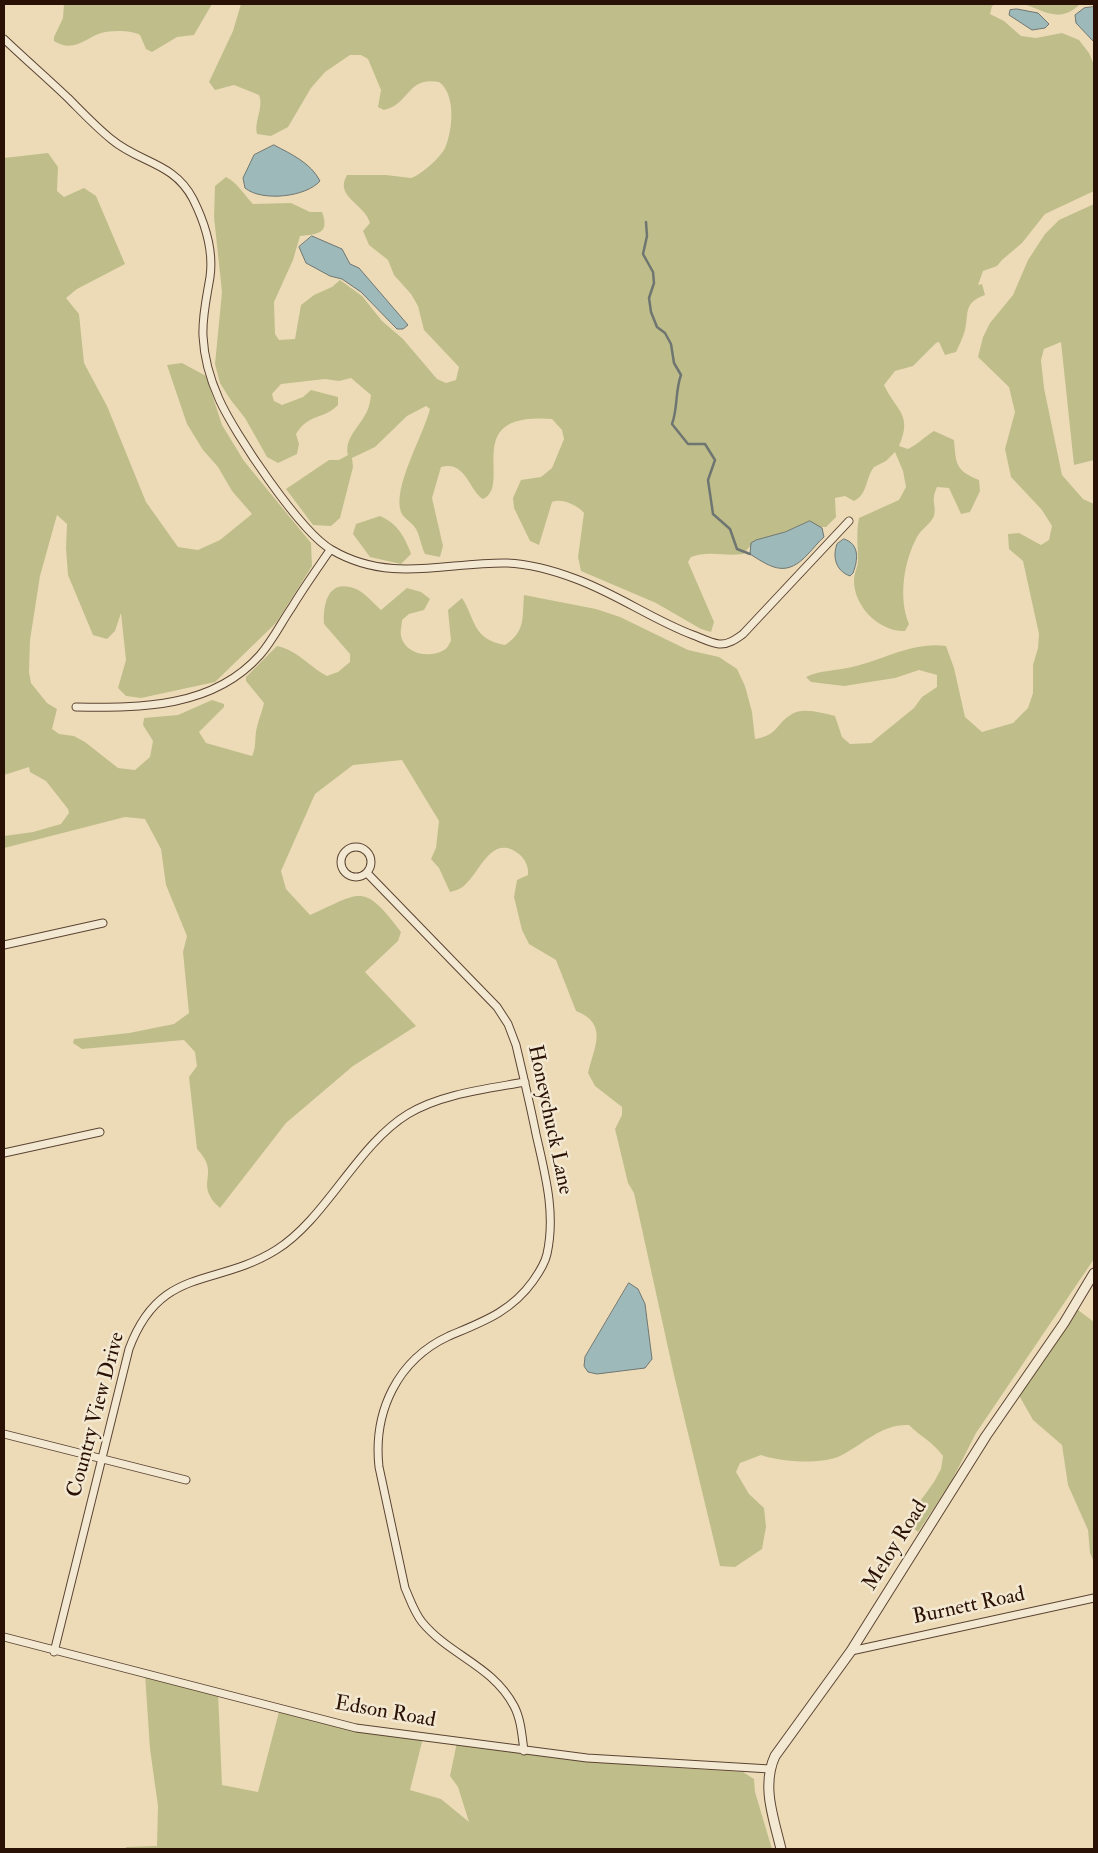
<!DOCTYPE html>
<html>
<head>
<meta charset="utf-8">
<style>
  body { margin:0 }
  #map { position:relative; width:1098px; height:1853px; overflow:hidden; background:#eddbb8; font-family:"IM FELL Double Pica",serif }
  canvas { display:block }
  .frame { position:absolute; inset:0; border:5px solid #2a1105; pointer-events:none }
</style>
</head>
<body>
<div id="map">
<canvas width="1098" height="1853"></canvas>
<div class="frame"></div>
</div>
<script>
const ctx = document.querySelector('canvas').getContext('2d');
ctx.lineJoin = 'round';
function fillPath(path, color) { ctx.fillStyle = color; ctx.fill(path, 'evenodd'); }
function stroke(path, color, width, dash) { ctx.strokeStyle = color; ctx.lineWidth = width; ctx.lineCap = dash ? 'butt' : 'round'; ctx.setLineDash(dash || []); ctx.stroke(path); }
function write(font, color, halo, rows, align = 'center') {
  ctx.font = font + ' "IM FELL Double Pica",serif'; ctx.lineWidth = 5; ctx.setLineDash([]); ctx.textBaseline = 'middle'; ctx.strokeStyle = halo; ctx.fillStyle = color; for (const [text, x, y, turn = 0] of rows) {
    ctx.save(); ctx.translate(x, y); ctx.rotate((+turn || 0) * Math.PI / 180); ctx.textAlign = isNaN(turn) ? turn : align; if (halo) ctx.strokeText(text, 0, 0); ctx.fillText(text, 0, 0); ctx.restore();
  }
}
fillPath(new Path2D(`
  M 64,4 L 212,4 L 194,35 L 177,37 L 152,52 L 146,49 L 140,35 C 132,30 110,30 101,33 C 84,39 74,53 54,41 L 54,37 L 63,18 Z
  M 241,4 L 996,4 L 992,6 L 990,14 L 1004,21 L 1021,36 L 1036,38 L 1062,33 L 1079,40 L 1089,53 L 1094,65 L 1094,191 L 1045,214 L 1022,243 L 1002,260 L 997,266 L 983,271 L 978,285 L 982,284 L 985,295 C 963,303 969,313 965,330 C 963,338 959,345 956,352 L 945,355 L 939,342 L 936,343 L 913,366 L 895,371 L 884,385 C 896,411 913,414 899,446 L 908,449 C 918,444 924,437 934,431 L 954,440 C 956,464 955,470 979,480 L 980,491 L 970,512 L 961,514 L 949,488 L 937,487 C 930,503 937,504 934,516 C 931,524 921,529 917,537 C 904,561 898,598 909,624 L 905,631 C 879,632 853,606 854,579 C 854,573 858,567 858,560 C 858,545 856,533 859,518 L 899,500 L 906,487 L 903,471 L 895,452 L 886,461 L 874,467 C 865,479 868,494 854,501 L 845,496 L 835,498 L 836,517 L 826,527 L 819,527 L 809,521 L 785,532 L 756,540 L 743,554 C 725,557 709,550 691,557 L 688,562 L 714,622 L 711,632 L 701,629 L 656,603 L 581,571 L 578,557 L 584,513 C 577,505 562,498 552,502 L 539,545 L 530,541 L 514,508 L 513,498 L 521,480 L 541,477 L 552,468 L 564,439 L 562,430 L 552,419 C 458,411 514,485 483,499 C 469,491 466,460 441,467 L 432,498 L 443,546 L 440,557 L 425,554 C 421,546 420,536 416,529 C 412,522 403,518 401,512 C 392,488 424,434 430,409 L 426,406 L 407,416 L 375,447 L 352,458 L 353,467 L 340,518 L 331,526 L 313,525 L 286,489 L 329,460 L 339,460 L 348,455 C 344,439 359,427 365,415 C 369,409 370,402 371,395 L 351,378 L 339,381 L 325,379 L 281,384 L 272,394 L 274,401 L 282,405 L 303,397 L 311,390 L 338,397 L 338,405 C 323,420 309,413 296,434 L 299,444 L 297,454 L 278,463 L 267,457 L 245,418 L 230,399 L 220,383 L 215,364 L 222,292 L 214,217 L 215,186 L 226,177 C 238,183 244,195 253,204 L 291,203 L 310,212 L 322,212 C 330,234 318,234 300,236 L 293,260 L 274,302 L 275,334 L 279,340 L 295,339 L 301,305 L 314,295 L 332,287 L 340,280 L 362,296 L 382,321 L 403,339 L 437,379 L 446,383 L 456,380 L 459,367 L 424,330 L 418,306 L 411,294 L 394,275 L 388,260 L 369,245 L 363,231 L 370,223 C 364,203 334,197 347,175 L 386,175 L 411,178 C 421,175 441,157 445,148 C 453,130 456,94 439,82 C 407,76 410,104 384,110 L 378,107 L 381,90 L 368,59 L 361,55 L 350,55 L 325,72 L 311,88 L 288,127 L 271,136 L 257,134 C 254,121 264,107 259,95 L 234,85 L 215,90 L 209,82 L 233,31 Z
  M 1024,4 L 1080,4 C 1060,24 1045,11 1024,4 Z
  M 48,153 L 58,167 L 57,191 L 64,197 L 84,188 L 96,196 L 125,264 L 77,289 L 66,298 L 79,314 L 84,363 L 107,406 L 146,502 L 178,547 L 198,550 L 220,540 L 252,514 L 232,491 L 218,467 L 203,450 L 187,424 L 167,365 L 182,363 L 206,376 L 222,425 L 244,461 L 311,543 L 312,566 L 276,623 L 215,682 L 141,698 L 126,696 L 118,688 L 126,660 L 121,613 L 115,631 L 107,639 L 93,635 L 68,575 L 66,548 L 67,524 L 57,515 L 40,576 L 30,640 L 29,672 L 31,683 L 47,703 L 57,709 L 52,729 L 59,734 L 74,736 L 85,742 L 118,768 L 135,770 L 150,757 L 153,741 L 143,725 L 144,718 L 178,715 L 212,700 L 224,704 L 224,707 L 199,732 L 206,743 L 252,756 C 257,746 254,737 257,727 C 259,718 262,712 264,703 L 246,681 L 246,677 L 277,646 C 299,651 308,666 327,676 L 338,672 L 350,662 L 350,654 L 324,624 C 323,608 326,581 350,587 C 362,589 372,602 381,610 L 407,588 L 421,592 L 430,599 L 424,610 L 409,614 L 402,620 C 402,625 400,631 401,636 C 405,654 429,659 444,650 C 447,649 449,644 451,641 L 448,610 L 462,598 C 476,620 472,639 505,645 C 526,631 522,618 524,595 L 596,609 L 620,617 L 688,650 L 719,657 L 737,669 L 745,686 L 752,712 L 755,739 C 779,735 775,724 792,714 C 803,707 823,713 835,716 L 842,737 L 850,744 L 871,743 L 914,708 L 922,697 L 937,687 L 937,675 L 919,670 L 895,678 L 844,686 L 811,682 L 806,677 C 820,670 836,671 852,667 C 883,660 914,641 946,646 L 954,668 L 965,717 L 982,732 L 1013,723 L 1028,708 L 1033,693 L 1033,665 L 1038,648 L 1039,634 L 1023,561 L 1009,549 L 1008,534 L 1019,533 L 1041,545 L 1049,540 L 1052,526 L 1042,510 L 1011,477 L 1005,449 L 1015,412 L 1009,387 L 978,357 L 983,337 L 990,323 L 1013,295 L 1028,260 L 1045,234 L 1059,220 L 1094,204 L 1094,460 L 1074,465 L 1061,342 L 1044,349 L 1041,360 L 1044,388 L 1062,475 L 1083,499 L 1094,504 L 1094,1259 L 976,1433 L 951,1482 L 918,1532 L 913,1527 L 913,1511 L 934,1482 L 941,1469 L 943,1456 C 932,1441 922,1438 909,1425 C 881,1424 864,1444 840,1456 C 820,1465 781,1462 761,1455 L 740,1463 L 736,1472 L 749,1494 L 764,1508 L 766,1527 L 762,1549 L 735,1567 L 720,1566 L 674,1375 L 634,1193 L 628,1183 L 615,1129 L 622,1115 L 622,1107 L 595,1086 L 588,1073 C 594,1047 609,1024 576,1011 L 556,960 L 529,944 L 522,930 L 514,897 L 517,880 L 528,875 C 529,867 525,859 519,854 C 490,831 479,877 461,888 C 458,890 453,891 450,892 L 439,868 L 431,859 L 436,848 L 439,821 L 402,760 L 353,765 L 315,794 L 281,871 L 286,889 L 310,915 C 362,892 363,882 401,932 L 398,941 L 365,972 L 416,1026 L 353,1066 L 286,1123 L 220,1208 C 217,1205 212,1201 210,1196 C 201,1179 218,1171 197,1149 L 189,1077 L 197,1066 L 195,1052 L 184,1040 L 82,1049 L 73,1043 L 74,1039 L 129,1033 L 174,1024 L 189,1013 L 183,952 L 187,936 L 166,885 L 161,849 L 145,819 L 125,817 L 4,848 L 4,836 L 33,832 L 61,824 L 69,813 L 68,809 L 46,781 L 30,772 L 29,767 L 4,775 L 4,158 Z
  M 380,516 C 397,523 405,537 411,554 L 401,564 L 370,557 L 353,534 L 356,524 Z
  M 1074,1307 L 1094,1322 L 1094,1562 L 1090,1553 L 1088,1530 L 1068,1485 L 1062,1445 L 1033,1420 L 1016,1390 Z
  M 145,1674 L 218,1692 L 222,1785 L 258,1792 L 280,1708 L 337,1723 L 423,1738 L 410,1790 L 441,1799 L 469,1822 L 458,1787 L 450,1776 L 457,1742 L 646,1763 L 647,1766 L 743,1772 L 754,1779 L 755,1792 L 772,1849 L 126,1849 L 126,1847 L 157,1846 L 158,1806 L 150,1749 Z`), '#bfbe8a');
const water = new Path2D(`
  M 1094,7 L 1094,42 L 1076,23 L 1075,15 L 1084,8 Z
  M 1017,9 L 1038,13 L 1049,24 L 1045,28 L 1032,30 L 1009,15 L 1010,10 Z
  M 274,145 C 291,154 311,163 320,181 C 306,197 262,202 245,188 L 243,178 L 254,155 Z
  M 312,236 L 342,249 L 350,264 L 359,268 L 408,325 L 403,329 L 397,329 L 361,292 L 342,279 L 330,276 L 306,263 L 299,247 Z
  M 810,521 L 822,528 L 824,537 C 818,542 814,548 808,554 C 787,577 773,569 750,554 L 751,543 L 756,540 L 785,532 Z
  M 844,539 C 860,544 858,560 853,573 L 850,576 C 836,571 832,557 837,544 Z
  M 629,1283 L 638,1289 L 645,1304 L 652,1359 L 645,1368 L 597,1374 L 588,1372 L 584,1366 L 585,1357 Z`);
fillPath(water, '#9db9b9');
stroke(water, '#6f7671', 1);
stroke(new Path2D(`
  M 646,222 L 647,236 L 643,254 L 653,272 L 654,283 L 649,298 L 651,312 L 657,327 L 665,333 L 671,344 L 674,363 L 681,375 C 675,391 678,408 672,424 L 688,444 L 705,444 L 715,460 L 708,480 L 713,514 L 730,529 L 737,549 L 750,554`), '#6f7671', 2.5);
const minor = new Path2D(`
  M 4,39 C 25,59 47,78 68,98 C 82,112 96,127 111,139 C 139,163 174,162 193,199 C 205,223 214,249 210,277 C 207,296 202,316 203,336 C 204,357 210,379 219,399 C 234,433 301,533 332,550 C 390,584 446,562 507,563 C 530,564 555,571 576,579 C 617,594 653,620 693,635 C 701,638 711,643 719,644 C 728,645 736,639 743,634 L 849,521
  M 76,707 C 141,708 213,708 260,655 C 273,640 281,623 292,607 C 304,587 317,569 330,550
  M341 862a15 15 0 1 1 30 0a15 15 0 1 1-30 0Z
  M 367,873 L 497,1007 L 508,1024 L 516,1045 C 523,1075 530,1104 536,1134 C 545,1174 556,1213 547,1254 C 545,1263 538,1274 533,1281 C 511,1312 482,1322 449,1336 C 397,1360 373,1412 379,1467 L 405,1588 C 410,1599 414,1612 422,1622 C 450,1656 492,1665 514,1706 C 521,1719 522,1736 524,1751
  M 4,945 L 103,923
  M 4,1153 L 100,1132
  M 4,1434 L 186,1480
  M 4,1637 L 356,1728 L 587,1758 L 770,1769
  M 851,1651 L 1094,1598
  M 54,1652 L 129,1349 C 160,1265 215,1288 276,1250 C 326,1219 357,1145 408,1114 C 441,1094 486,1089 525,1082`);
const tertiary = new Path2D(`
  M 781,1849 C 774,1819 761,1786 775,1756 L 851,1651 L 986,1436 L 1064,1323 L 1094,1273`);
stroke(minor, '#5b4432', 9);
stroke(tertiary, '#5b4432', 11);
stroke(minor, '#f3e8d1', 7);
stroke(tertiary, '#f3e8d1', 9);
write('21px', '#2a1105', '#f3e8d1', [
  ["Honeychuck Lane",549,1120,78],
  ["Country View Drive",97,1415,-75],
  ["Meloy Road",896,1546,-58],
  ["Burnett Road",969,1607,-12],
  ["Edson Road",385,1713,10]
]);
</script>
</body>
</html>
